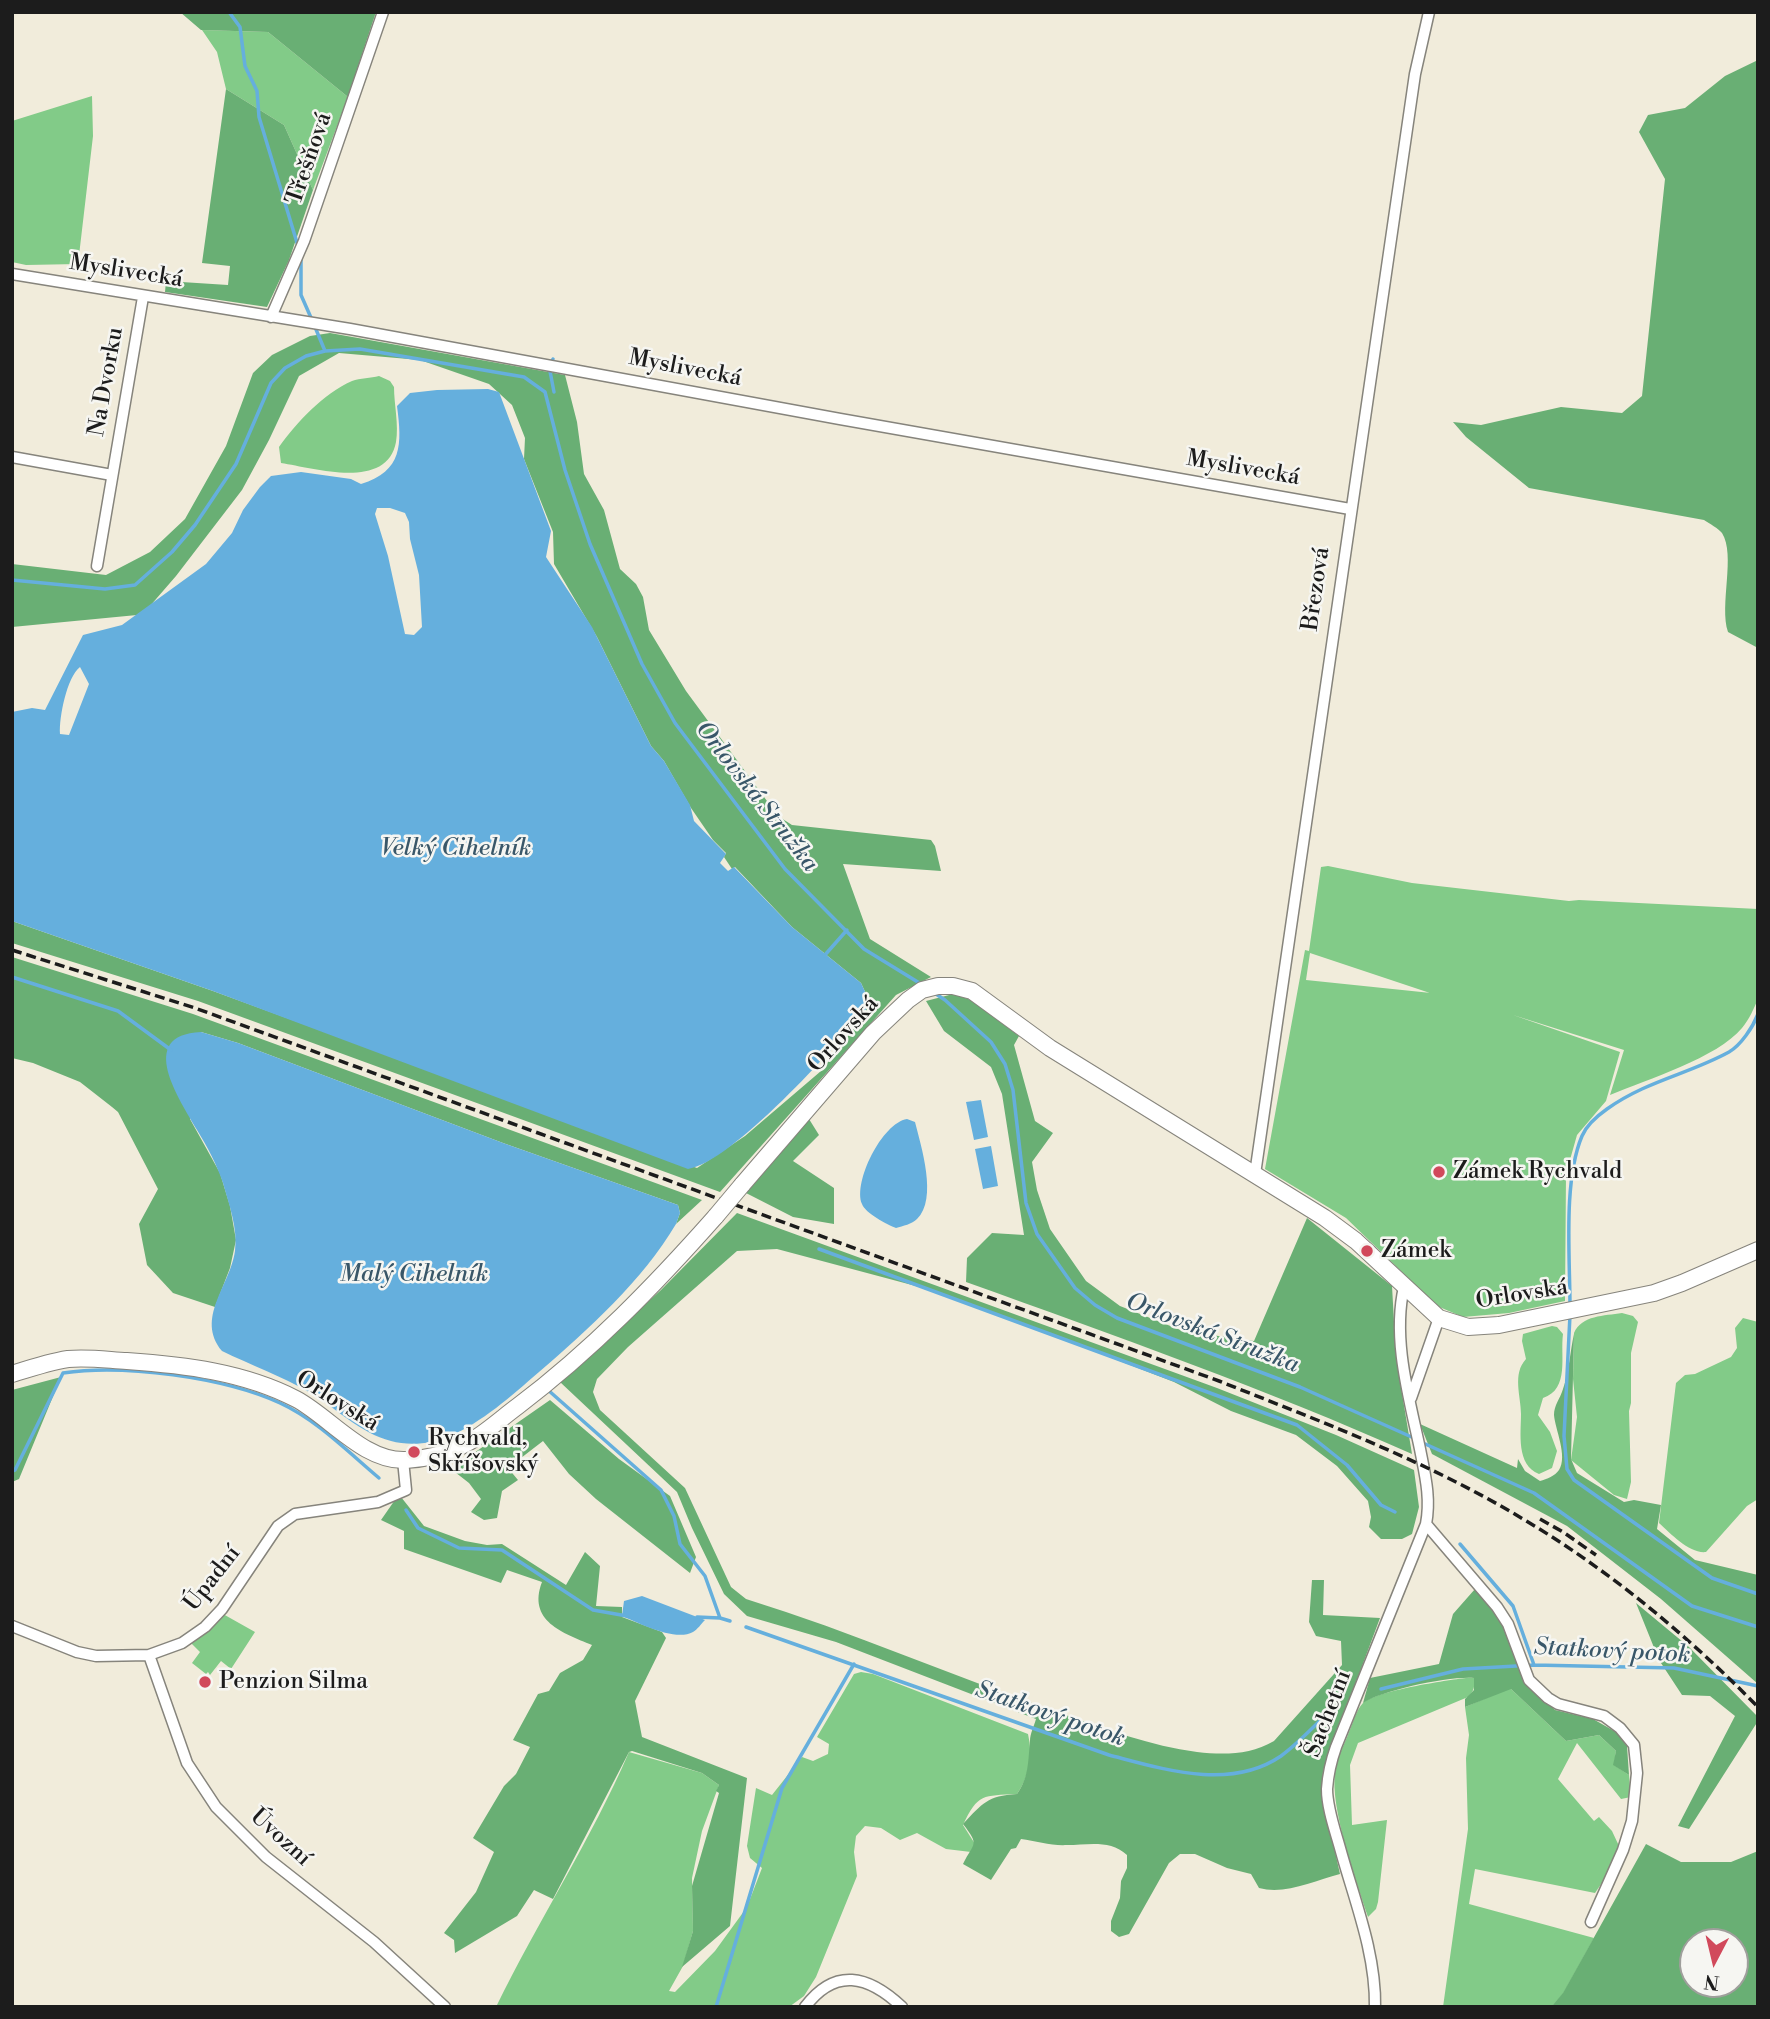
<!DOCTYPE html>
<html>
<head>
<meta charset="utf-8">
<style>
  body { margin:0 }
  #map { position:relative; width:1770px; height:2019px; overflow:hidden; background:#f1ecdb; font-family:"Libre Bodoni",serif }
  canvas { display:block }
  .frame { position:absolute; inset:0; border:14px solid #1c1c1c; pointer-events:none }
  .north { position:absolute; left:1679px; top:1928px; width:70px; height:70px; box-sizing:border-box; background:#f6f6f2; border:2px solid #9f9f9c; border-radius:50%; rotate:187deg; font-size:19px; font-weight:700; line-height:28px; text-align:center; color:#1c1c1c }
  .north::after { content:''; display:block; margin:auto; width:24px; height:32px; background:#d1495b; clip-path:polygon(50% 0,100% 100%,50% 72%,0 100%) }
</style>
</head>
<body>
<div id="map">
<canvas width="1770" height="2019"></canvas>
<div class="frame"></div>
<div class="north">N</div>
</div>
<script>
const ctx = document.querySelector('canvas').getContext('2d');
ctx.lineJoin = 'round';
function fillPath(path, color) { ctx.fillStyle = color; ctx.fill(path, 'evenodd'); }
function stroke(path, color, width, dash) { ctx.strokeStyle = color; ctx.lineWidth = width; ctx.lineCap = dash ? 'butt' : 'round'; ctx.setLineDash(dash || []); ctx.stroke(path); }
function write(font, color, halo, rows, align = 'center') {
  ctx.font = font + ' "Libre Bodoni",serif'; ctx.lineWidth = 5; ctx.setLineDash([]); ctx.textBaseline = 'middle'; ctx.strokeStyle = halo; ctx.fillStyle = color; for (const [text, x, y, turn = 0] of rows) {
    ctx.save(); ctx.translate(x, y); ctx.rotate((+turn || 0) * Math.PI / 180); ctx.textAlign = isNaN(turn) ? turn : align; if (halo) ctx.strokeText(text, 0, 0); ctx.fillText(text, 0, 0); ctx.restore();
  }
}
fillPath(new Path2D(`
  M 202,30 L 268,32 L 348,97 L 313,190 L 284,125 L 226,89 L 217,52 Z
  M 92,96 L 93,136 L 78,264 L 26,265 L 12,262 L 12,121 Z
  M 379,376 L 390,381 L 394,387 C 394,404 399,425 396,442 C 387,491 314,468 281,463 L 279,447 C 297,422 323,394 352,381 C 360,378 371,378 379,376 Z
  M 1328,866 L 1412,883 L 1569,901 L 1579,900 L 1758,909 L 1758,999 C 1754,1008 1749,1020 1742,1028 C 1717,1058 1648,1079 1610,1095 L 1624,1050 L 1513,1015 L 1620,1052 L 1606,1101 L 1577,1135 L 1566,1174 L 1565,1301 L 1509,1313 L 1463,1317 L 1437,1306 L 1346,1218 L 1265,1169 L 1305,950 L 1309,951 L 1321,867 ZM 1310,953 L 1430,993 L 1431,993 L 1306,980 Z
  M 1622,1313 L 1633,1316 L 1638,1322 L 1631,1353 L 1631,1403 L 1629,1411 L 1631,1482 L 1627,1499 L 1614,1495 L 1571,1460 L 1577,1417 L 1573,1379 L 1574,1333 C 1582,1315 1604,1316 1622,1313 Z
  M 1743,1318 L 1758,1322 L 1758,1499 L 1747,1506 L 1706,1552 C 1690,1554 1671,1534 1659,1523 L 1676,1383 L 1685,1375 L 1695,1374 L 1731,1357 L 1737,1348 L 1735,1328 Z
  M 1552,1326 L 1557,1327 L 1563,1334 C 1560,1356 1570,1389 1543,1398 L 1538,1415 L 1550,1432 L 1557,1451 L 1552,1468 L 1539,1474 C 1516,1465 1521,1433 1521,1414 C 1521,1396 1512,1374 1526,1359 L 1522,1341 L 1523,1334 Z
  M 223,1614 L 255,1632 L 231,1669 L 221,1661 L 210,1675 L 208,1672 L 206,1674 L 192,1663 L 200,1652 L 190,1642 Z
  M 861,1672 L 873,1674 L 1028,1734 C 1033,1755 1029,1777 1017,1794 C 983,1796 978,1793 963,1825 L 975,1844 L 971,1852 L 946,1849 L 917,1833 L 900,1840 L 881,1828 L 865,1826 L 856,1836 L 854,1852 L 857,1876 L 816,1977 L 804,1996 L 789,2007 L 496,2007 C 538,1921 591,1840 629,1752 L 702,1773 L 719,1785 L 702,1831 L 692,1878 L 693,1931 L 683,1966 L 669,1991 L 675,1992 L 715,1951 L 747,1907 L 762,1868 L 750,1858 L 747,1846 L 756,1788 L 772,1795 L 802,1757 L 813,1761 L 828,1754 L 829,1744 L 817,1737 L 854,1674 Z
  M 1466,1678 L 1474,1678 C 1475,1687 1474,1691 1468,1697 L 1358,1743 L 1350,1765 L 1352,1825 L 1387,1820 L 1378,1902 L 1376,1909 L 1368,1917 C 1356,1880 1330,1809 1335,1772 C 1336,1758 1345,1744 1349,1732 C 1353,1723 1356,1710 1363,1703 C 1376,1691 1447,1680 1466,1678 Z
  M 1510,1688 L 1566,1741 L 1599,1735 L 1616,1751 L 1614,1765 L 1629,1775 L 1631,1797 L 1621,1799 L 1577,1743 L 1558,1779 L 1594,1821 L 1599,1817 L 1612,1831 L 1619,1846 L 1610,1871 L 1595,1893 L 1475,1869 L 1469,1904 L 1594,1938 L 1563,1994 L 1551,2007 L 1443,2007 L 1468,1829 L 1466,1758 L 1469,1735 L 1465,1707 Z`), '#82cb88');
fillPath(new Path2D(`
  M 180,12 L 376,12 L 348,97 L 268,32 L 201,30 Z
  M 1758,60 L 1758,648 L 1728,632 C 1719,605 1736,555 1722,533 C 1718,528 1710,524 1704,520 L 1529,488 L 1466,437 L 1453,422 L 1481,425 L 1561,407 L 1622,413 L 1642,396 L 1665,179 L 1639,132 L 1648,115 L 1685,108 L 1725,76 Z
  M 226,89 L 284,125 L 313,190 L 289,260 L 267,307 L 165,292 L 166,281 L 228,285 L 230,266 L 202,263 Z
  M 330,333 L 565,375 L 577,422 L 584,474 L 604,510 L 620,569 L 636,584 L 643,597 L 649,630 L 686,691 L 778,816 L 792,825 L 931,840 L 935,846 L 941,871 L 843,864 L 870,939 L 931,977 L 896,995 L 720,1192 L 198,1001 L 12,943 L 12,921 L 213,991 L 697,1168 L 745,1136 L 821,1071 L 866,1012 L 867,996 L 861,983 L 792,927 L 735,867 L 732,869 L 724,857 L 726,853 L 713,840 L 691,808 L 664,761 L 651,746 L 597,637 L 554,564 L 553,532 L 524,459 L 525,438 L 512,405 L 489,384 L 420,360 L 339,353 L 299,376 L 269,440 L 242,490 L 176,576 L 150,606 L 137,615 L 12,627 L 12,564 L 106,575 L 150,552 L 185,519 L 226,446 L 253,373 L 272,355 L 310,336 Z
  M 12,957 L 193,1014 L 702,1200 L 676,1224 L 680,1213 L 678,1205 L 503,1143 L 238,1043 L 201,1032 L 190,1119 L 220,1173 L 230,1206 L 236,1240 L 230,1268 L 215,1307 L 173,1293 L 147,1265 L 139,1224 L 158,1189 L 118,1112 L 112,1107 L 80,1082 L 33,1063 L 12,1058 Z
  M 953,994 L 971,1000 L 1019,1036 L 1014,1045 L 1035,1121 L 1053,1133 L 1032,1162 L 1037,1190 L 1050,1229 L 1086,1281 L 1120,1306 L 1183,1331 L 1254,1341 L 1307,1218 L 1392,1286 L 1396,1357 L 1412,1454 C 1266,1389 1116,1336 966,1282 L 967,1258 L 992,1233 L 1024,1235 L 1002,1094 L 991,1067 L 944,1031 L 926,1001 Z
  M 809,1119 L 819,1135 L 793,1161 L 834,1188 L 834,1224 L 793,1217 L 746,1193 Z
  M 737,1213 L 1217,1388 L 1336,1435 L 1414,1470 L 1419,1507 L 1412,1534 L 1402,1539 L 1381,1539 L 1369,1527 L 1371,1517 L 1368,1501 L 1337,1466 L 1296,1435 L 1231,1411 L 1174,1382 L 1019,1322 L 927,1289 L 777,1249 L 737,1251 L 628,1347 L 597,1379 L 593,1392 L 600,1410 L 685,1488 L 731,1587 L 746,1599 C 853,1632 957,1678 1063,1714 C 1106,1729 1151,1746 1197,1752 C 1224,1755 1250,1755 1274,1741 L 1342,1665 L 1341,1641 L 1316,1636 L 1309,1622 L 1312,1580 L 1324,1580 L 1323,1615 L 1380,1618 L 1323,1771 L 1322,1793 L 1340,1874 C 1314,1881 1285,1895 1259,1888 L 1251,1874 L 1227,1868 L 1195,1854 L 1180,1854 L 1169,1863 L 1129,1934 L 1119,1937 L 1111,1931 L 1111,1921 L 1120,1898 L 1121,1881 L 1127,1868 L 1127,1855 C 1110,1839 1087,1845 1067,1845 C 1052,1846 1036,1841 1021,1839 L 1016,1848 L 1011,1849 L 991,1880 L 963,1864 C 974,1842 980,1846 963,1824 C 983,1803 987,1796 1017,1794 C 1029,1777 1028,1761 1030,1741 C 1030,1734 1034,1726 1036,1719 L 836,1642 L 747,1616 L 724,1594 L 692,1528 L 677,1492 L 560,1382 L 661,1290 Z
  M 1574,1334 L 1571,1459 L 1577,1473 L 1624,1502 L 1634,1500 L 1661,1505 L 1657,1529 L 1695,1560 L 1758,1575 L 1758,1684 L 1661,1599 L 1567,1526 L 1432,1454 L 1420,1424 L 1517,1468 L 1518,1459 L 1525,1471 L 1540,1481 C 1547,1479 1555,1476 1559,1470 C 1568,1456 1555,1429 1554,1415 C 1554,1405 1560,1399 1563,1389 C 1569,1372 1570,1352 1574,1334 Z
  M 61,1377 L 19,1479 L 12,1482 L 12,1390 Z
  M 550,1400 L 619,1459 L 670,1496 L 696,1557 L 690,1573 L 596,1499 L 569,1474 L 543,1441 L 508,1468 L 518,1480 L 502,1491 L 497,1518 L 484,1520 L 471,1512 L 481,1499 L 469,1483 L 451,1469 Z
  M 397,1497 L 401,1497 L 424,1526 L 465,1541 L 487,1545 L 502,1544 L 566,1585 L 585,1552 L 600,1566 L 596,1606 L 622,1607 L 622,1617 L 662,1632 L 666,1638 L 635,1701 L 642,1737 L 747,1778 L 730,1926 L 682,1967 L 693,1931 L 692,1886 L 719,1793 L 716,1791 L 719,1785 L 702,1773 L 632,1751 L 629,1752 L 553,1899 L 534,1890 L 517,1916 L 455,1953 L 454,1940 L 444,1933 L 476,1892 L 494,1852 L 473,1838 L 504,1786 L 516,1774 L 530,1747 L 513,1740 L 538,1694 L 549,1691 L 560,1673 L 583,1660 L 592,1645 C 563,1633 527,1621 542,1582 L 507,1570 L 501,1583 L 404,1549 L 404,1531 L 381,1520 Z
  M 1475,1589 L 1505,1625 L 1527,1680 L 1555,1710 L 1593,1719 L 1616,1732 L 1627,1746 L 1629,1775 L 1613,1765 L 1616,1751 L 1599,1735 L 1566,1741 L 1511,1689 L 1465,1707 L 1465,1699 L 1474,1690 L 1474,1678 C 1449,1676 1383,1690 1363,1703 L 1370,1678 L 1439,1664 L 1453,1614 Z
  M 1636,1603 L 1689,1647 L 1758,1717 L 1758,1721 L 1689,1829 L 1678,1826 L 1735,1716 L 1710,1696 L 1682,1695 L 1659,1660 Z
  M 1646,1844 L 1681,1862 L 1731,1862 L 1758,1851 L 1758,2007 L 1551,2007 L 1563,1993 ZM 1693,1942 L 1735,1942 L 1735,1984 L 1693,1984 Z`), '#69af74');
fillPath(new Path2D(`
  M 488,389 L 499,392 L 551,531 L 546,557 L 592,627 L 651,746 L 664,761 L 690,805 L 694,821 L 726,854 L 720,863 L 728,871 L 734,867 L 792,927 L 861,983 L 867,996 L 866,1009 C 837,1046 731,1163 688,1169 L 213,991 L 12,921 L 12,712 L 32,708 L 45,710 L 83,635 L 122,625 L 206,564 L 232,533 L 243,510 L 260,487 L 271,476 L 301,472 L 351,479 L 361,484 C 403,471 402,444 397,406 L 410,393 L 437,390 ZM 377,508 L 390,508 L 405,513 L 409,522 L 410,539 L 419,575 L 422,627 L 414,635 L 405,634 L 388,556 L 375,514 ZM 80,667 L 89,684 L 69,735 L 60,734 C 59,717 67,677 80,667 Z
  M 201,1032 L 238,1043 L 503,1143 L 678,1205 L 680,1213 L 676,1224 C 642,1281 589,1329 539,1372 C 511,1396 483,1422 448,1437 C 432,1444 408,1446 391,1441 C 360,1433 336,1408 309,1392 C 281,1376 251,1365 222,1351 C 195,1318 230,1286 235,1251 C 238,1228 229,1205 223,1183 C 217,1165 207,1146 197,1130 C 180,1100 135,1035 201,1032 Z
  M 981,1100 L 988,1137 L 974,1140 L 966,1102 Z
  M 907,1119 L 915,1122 C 921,1146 938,1199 917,1219 C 912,1224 903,1226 896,1228 C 888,1225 865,1213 862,1204 C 853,1182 882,1123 907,1119 Z
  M 991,1146 L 998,1186 L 983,1189 L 975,1149 Z
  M 642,1596 L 705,1620 C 702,1623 697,1630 693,1632 C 675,1642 639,1623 622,1616 L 624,1601 Z`), '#65afdd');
stroke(new Path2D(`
  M 229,12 L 240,27 L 245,66 L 257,91 L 259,117 L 298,246
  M 301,257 L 301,295 L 312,320
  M 315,327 L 325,351
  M 553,359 L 549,366 L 554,392
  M 12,580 L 105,589 L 135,585 L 172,552 L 195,525 L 236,464 L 271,383 L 285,368 L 306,356 L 325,351 L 360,349 L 524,377 L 545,392 L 565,470 L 590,544 L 642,664 L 675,723 L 785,869 L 864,949 L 921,984
  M 824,956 L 847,930
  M 12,977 L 118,1011 L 171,1050
  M 933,992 L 945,1000 L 991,1042 L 1005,1064 L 1013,1090 L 1026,1203 L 1037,1234 L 1075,1288 L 1095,1305 L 1117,1318 L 1300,1387 L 1416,1439
  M 819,1249 L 1297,1425 L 1347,1465 L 1381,1505 L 1395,1512
  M 1570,1307 C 1570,1257 1563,1181 1582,1136 C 1587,1124 1597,1116 1607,1109 C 1646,1081 1689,1074 1729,1052 C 1741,1045 1753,1027 1758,1014
  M 1570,1315 L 1564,1436 L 1567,1469 L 1574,1480 L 1712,1578 L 1758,1594
  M 548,1390 L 661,1490 L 674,1516 L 680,1544 L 705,1576 L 720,1618
  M 1423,1443 L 1534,1493 L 1692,1606 L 1758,1627
  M 12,1471 L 15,1470 L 63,1373 C 124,1364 223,1377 280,1403 C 317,1420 348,1452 379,1478
  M 406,1510 L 418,1528 L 459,1548 L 502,1550 L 593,1610 L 627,1616
  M 1460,1544 L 1513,1606 L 1534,1665
  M 697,1617 L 720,1618 L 730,1621
  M 746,1627 L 1109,1755 C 1163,1769 1230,1791 1281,1756 C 1299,1743 1316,1724 1332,1709
  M 1381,1689 L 1463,1669 L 1534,1665 L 1674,1668 L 1758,1686
  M 716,2007 L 782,1788 L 854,1664`), '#65afdd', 3.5);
const minor = new Path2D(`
  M 12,274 L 350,329 L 840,419 L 1350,509
  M 271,317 L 304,241 L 383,12
  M 12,457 L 112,475
  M 97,566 L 143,297
  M 1255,1174 L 1415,74 L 1429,12
  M 1411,1398 L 1439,1318
  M 1426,1524 L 1497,1607 L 1508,1624 L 1529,1680 L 1548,1698 L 1558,1704 L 1604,1716 L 1620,1728 L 1634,1745 L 1637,1773 L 1632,1821 L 1623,1850 L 1591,1922
  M 12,1626 L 77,1652 L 96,1656 L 149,1655 L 182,1643 L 205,1627 L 222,1609 L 278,1526 L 295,1514 L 378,1502 L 406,1490 L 403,1460
  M 149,1655 L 187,1763 L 216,1807 L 266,1857 L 374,1942 L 445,2007
  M 805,2007 C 835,1967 868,1975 902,2007
  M 1375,2007 C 1376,1953 1354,1899 1340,1848 C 1335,1830 1327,1808 1327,1789 C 1328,1774 1331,1761 1336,1747 L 1426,1524 C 1431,1498 1425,1475 1420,1449 C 1409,1397 1392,1339 1404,1287`);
const secondary = new Path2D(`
  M 742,1185 L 873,1033 L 908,1000 L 922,990 L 938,986 L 953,986 L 972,991 L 1050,1048 L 1325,1218 L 1356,1241 L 1439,1318 L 1468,1327 L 1499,1325 L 1654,1293 L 1682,1283 L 1758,1250
  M 12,1374 C 31,1368 49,1362 68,1359 C 87,1357 108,1360 127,1361 C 184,1365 244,1372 296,1399 C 330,1417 364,1462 406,1460 C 422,1459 442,1455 457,1448 C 479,1439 499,1420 518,1406 C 592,1350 655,1285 716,1216`);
stroke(minor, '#86847c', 13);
stroke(secondary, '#86847c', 18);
stroke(minor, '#fff', 10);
stroke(secondary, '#fff', 16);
stroke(new Path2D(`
  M 12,950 L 195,1008 L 1219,1381 C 1322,1422 1427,1461 1523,1519 C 1609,1570 1687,1635 1758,1707
  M 1540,1519 L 1563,1532 L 1596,1555`), '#1c1c1c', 3.5, [10, 5]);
const secondaryBridge = new Path2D(`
  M 716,1216 L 742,1185`);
stroke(secondaryBridge, '#86847c', 18, []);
stroke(secondaryBridge, '#fff', 16);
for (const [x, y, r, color] of [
  [1439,1172,7,"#d1495b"],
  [1367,1251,7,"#d1495b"],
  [414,1452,7,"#d1495b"],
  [205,1682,7,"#d1495b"]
]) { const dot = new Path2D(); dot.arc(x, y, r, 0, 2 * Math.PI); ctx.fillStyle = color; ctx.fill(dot); stroke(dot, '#f6f6f2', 2.5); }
write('23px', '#1c1c1c', '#f6f6f2', [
  ["Třešňová",310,159,-71],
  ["Myslivecká",126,272,9],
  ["Myslivecká",685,369,11],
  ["Na Dvorku",107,382,-80],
  ["Myslivecká",1243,469,10],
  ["Březová",1317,589,-82],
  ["Orlovská",844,1035,-48],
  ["Orlovská",1522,1295,-9],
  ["Orlovská",337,1402,32],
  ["Úpadní",213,1579,-52],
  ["Šachetní",1329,1714,-69],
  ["Úvozní",280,1838,42]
]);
write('23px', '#1c1c1c', '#f6f6f2', [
  ["Zámek Rychvald",1453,1172],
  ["Zámek",1381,1251],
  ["Rychvald,",428,1439],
  ["Skříšovský",428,1465],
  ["Penzion Silma",219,1682]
], 'left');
write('italic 24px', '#395769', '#f6f6f2', [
  ["Orlovská Stružka",756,797,52],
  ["Velký Cihelník",456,849],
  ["Malý Cihelník",414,1275],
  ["Orlovská Stružka",1212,1334,21],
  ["Statkový potok",1612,1652,3],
  ["Statkový potok",1050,1715,19]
]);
</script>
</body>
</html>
